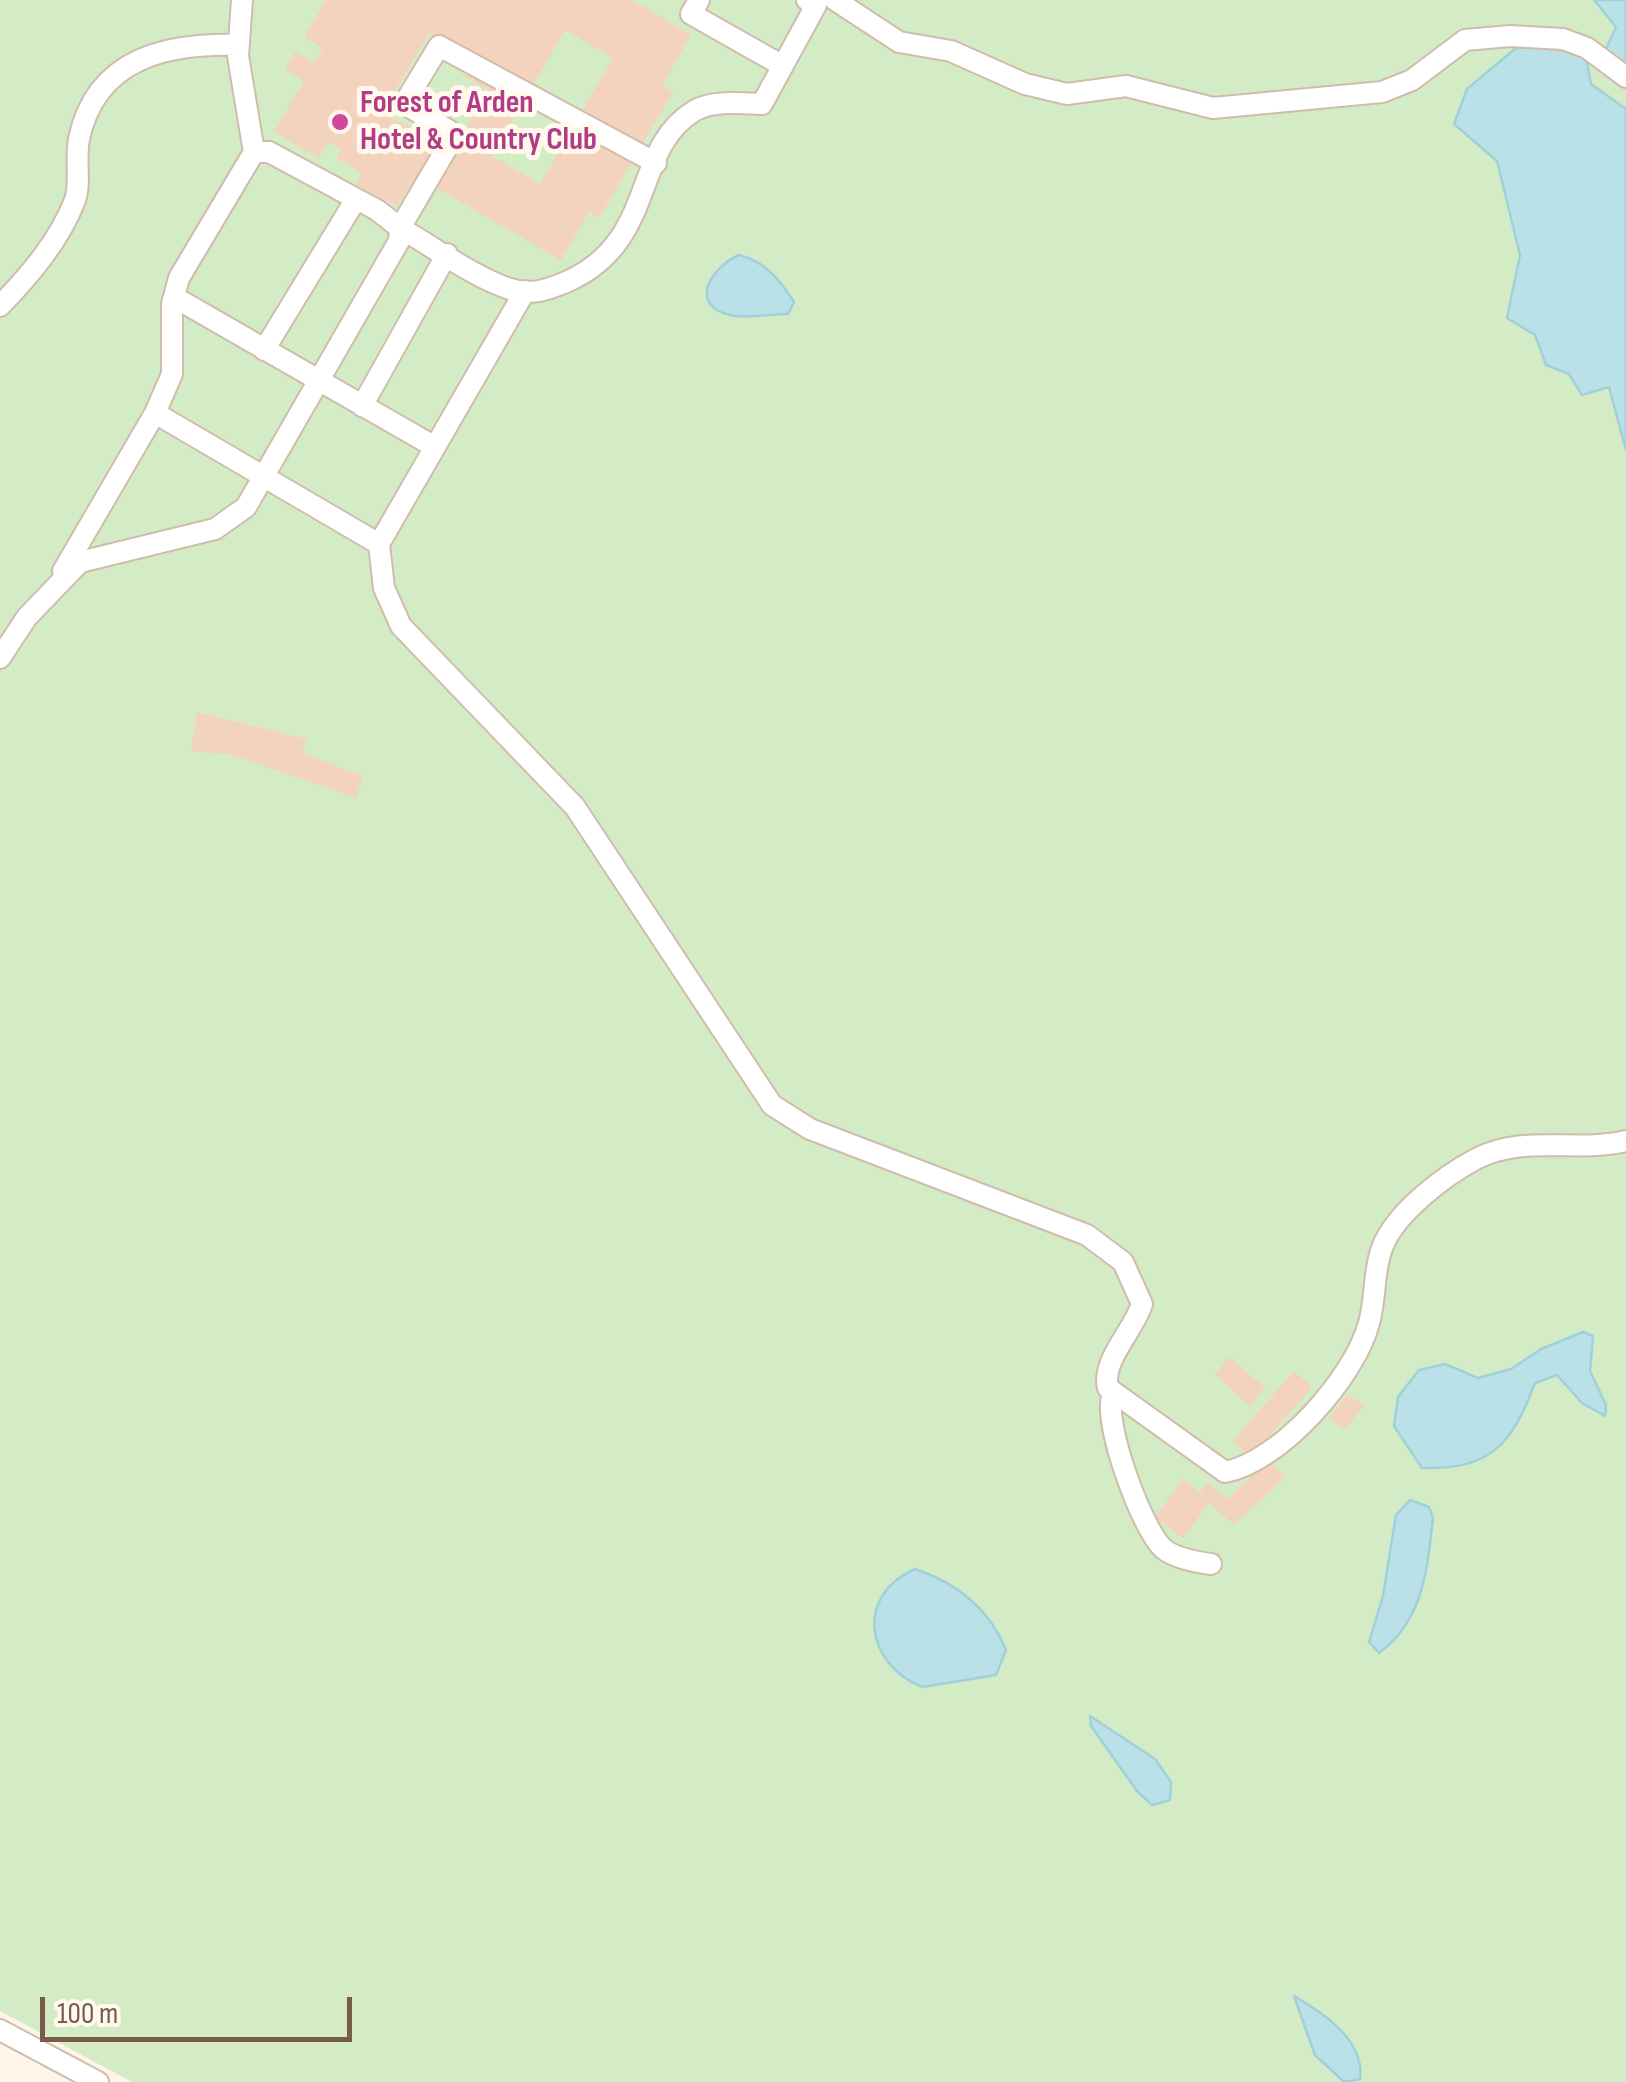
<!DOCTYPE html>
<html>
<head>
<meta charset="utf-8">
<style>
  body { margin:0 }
  #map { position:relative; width:1626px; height:2082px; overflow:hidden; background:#fdf5e7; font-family:"Sofia Sans Condensed",sans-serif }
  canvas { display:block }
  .scale { position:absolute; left:40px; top:1997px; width:312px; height:45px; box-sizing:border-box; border:5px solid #795b4a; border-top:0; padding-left:12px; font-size:30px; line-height:35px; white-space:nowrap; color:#795b4a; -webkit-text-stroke:8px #fff9ee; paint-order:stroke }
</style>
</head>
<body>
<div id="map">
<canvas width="1626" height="2082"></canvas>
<div class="scale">100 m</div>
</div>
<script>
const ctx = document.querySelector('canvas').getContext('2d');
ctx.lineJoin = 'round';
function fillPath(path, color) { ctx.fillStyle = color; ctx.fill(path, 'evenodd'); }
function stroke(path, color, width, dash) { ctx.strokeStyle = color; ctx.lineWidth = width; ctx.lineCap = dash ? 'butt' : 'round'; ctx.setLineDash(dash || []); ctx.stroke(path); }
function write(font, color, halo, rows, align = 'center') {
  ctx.font = font + ' "Sofia Sans Condensed",sans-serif'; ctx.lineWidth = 10; ctx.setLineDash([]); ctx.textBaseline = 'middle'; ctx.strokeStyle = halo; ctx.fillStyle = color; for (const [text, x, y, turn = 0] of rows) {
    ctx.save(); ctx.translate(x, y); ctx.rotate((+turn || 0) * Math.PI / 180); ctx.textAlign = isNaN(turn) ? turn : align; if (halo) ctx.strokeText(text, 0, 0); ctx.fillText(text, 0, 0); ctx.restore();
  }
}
fillPath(new Path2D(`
  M 0,0 L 1626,0 L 1626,2082 L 132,2082 L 0,2011 Z`), '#d4ecc5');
const water = new Path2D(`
  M 1594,0 L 1626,0 L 1626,64 L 1605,51 L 1616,27 Z
  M 1542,45 L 1564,47 L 1586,58 L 1591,84 L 1626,109 L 1626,450 L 1609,387 L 1582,395 L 1569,374 L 1546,365 L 1535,335 L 1507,318 L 1520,255 L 1497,161 L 1454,124 L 1467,89 L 1516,48 Z
  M 739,255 C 766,262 779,279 794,302 L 788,314 C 769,314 741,320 723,313 C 688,299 717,264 739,255 Z
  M 1583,1332 L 1593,1336 L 1590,1371 L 1606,1405 L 1605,1416 L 1582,1403 L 1557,1375 L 1535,1383 C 1512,1444 1491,1470 1422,1468 L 1394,1426 L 1398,1397 L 1419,1370 L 1445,1364 L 1478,1378 L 1511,1369 L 1541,1349 Z
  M 1410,1500 L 1429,1507 L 1433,1518 C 1427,1569 1424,1620 1379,1653 L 1369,1642 L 1383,1596 L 1396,1515 Z
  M 915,1569 C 957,1583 989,1608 1006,1650 L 996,1675 L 922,1687 C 866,1664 854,1596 915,1569 Z
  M 1090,1716 L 1155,1759 L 1171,1782 L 1170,1800 L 1152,1805 L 1137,1791 L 1091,1726 Z
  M 1294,1996 C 1324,2013 1365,2041 1360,2079 L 1344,2082 L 1315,2055 Z`);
fillPath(water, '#bae1e8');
stroke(water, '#a0d1da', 2.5);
fillPath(new Path2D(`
  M 326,0 L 632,0 L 691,35 L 662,86 L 673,92 L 599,218 L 589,212 L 561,260 L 433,186 L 425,198 L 408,188 L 397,207 L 356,184 L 362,173 L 336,158 L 341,149 L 328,142 L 319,158 L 274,132 L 304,81 L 285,70 L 295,52 L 315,63 L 323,48 L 304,37 ZM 565,30 L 613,58 L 540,184 L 492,156 ZM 429,33 L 474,60 L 465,77 L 488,90 L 452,152 L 383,112 Z
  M 197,712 L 308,739 L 302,753 L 363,776 L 356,798 L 233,755 L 191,751 Z
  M 1230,1357 L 1265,1388 L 1250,1406 L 1215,1374 Z
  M 1294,1371 L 1312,1387 L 1251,1457 L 1233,1441 Z
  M 1348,1394 L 1364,1406 L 1344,1430 L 1329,1418 Z
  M 1267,1460 L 1285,1477 L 1234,1525 L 1209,1503 L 1183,1538 L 1155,1517 L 1183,1479 L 1200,1492 L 1208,1483 L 1228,1499 Z`), '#f4d3be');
const minor = new Path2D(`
  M 699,0 L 691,14 L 783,66
  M 835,0 L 899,42 L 951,51 L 1025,84 L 1067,94 L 1126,86 L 1213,108 L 1382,92 L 1412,80 L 1465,40 L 1510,36 L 1563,39 L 1587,48 L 1626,77
  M 656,163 L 439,46 L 404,104 L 455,134 L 400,228 C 434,247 470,275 507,288 C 529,296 545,291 566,282 C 658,242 631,149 694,111 C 711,100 743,103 762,104 L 816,5 L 807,0
  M 174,297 L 435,447
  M 0,306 C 29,276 60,240 75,200 C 81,183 75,158 79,139 C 96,58 166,43 239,45
  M 264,350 L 356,199
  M 362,406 L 447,254
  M 155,413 L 379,544 L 384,588 L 401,626 L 575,807 L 772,1105 L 810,1129 L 1087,1235 L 1123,1262 L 1142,1304 C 1134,1330 1101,1361 1108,1388 L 1225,1472 C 1280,1462 1355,1377 1369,1323 C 1376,1299 1373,1272 1382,1248 C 1395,1213 1444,1176 1476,1159 C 1523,1134 1576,1153 1626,1141
  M 379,544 L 525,291
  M 63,571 L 155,413 L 172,374 L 172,304 L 179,278 L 254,152 L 238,56 L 242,0
  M 0,658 L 27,617 L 80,562 L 215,529 L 246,507 L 399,241 L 400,228 L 377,210 L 269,152 L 254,152
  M 1113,1395 C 1101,1418 1143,1534 1165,1550 C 1178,1559 1196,1562 1211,1564
  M 0,2030 L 98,2082`);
stroke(minor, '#d0bcac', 24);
stroke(minor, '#fff', 20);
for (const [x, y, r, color] of [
  [340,122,10,"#d1479c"]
]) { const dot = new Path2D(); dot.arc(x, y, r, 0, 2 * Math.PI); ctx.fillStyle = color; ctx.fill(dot); stroke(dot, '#fff9ee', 4); }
write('bold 32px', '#b23c85', '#fff9ee', [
  ["Forest of Arden",360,104],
  ["Hotel & Country Club",360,141]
], 'left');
</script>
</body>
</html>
